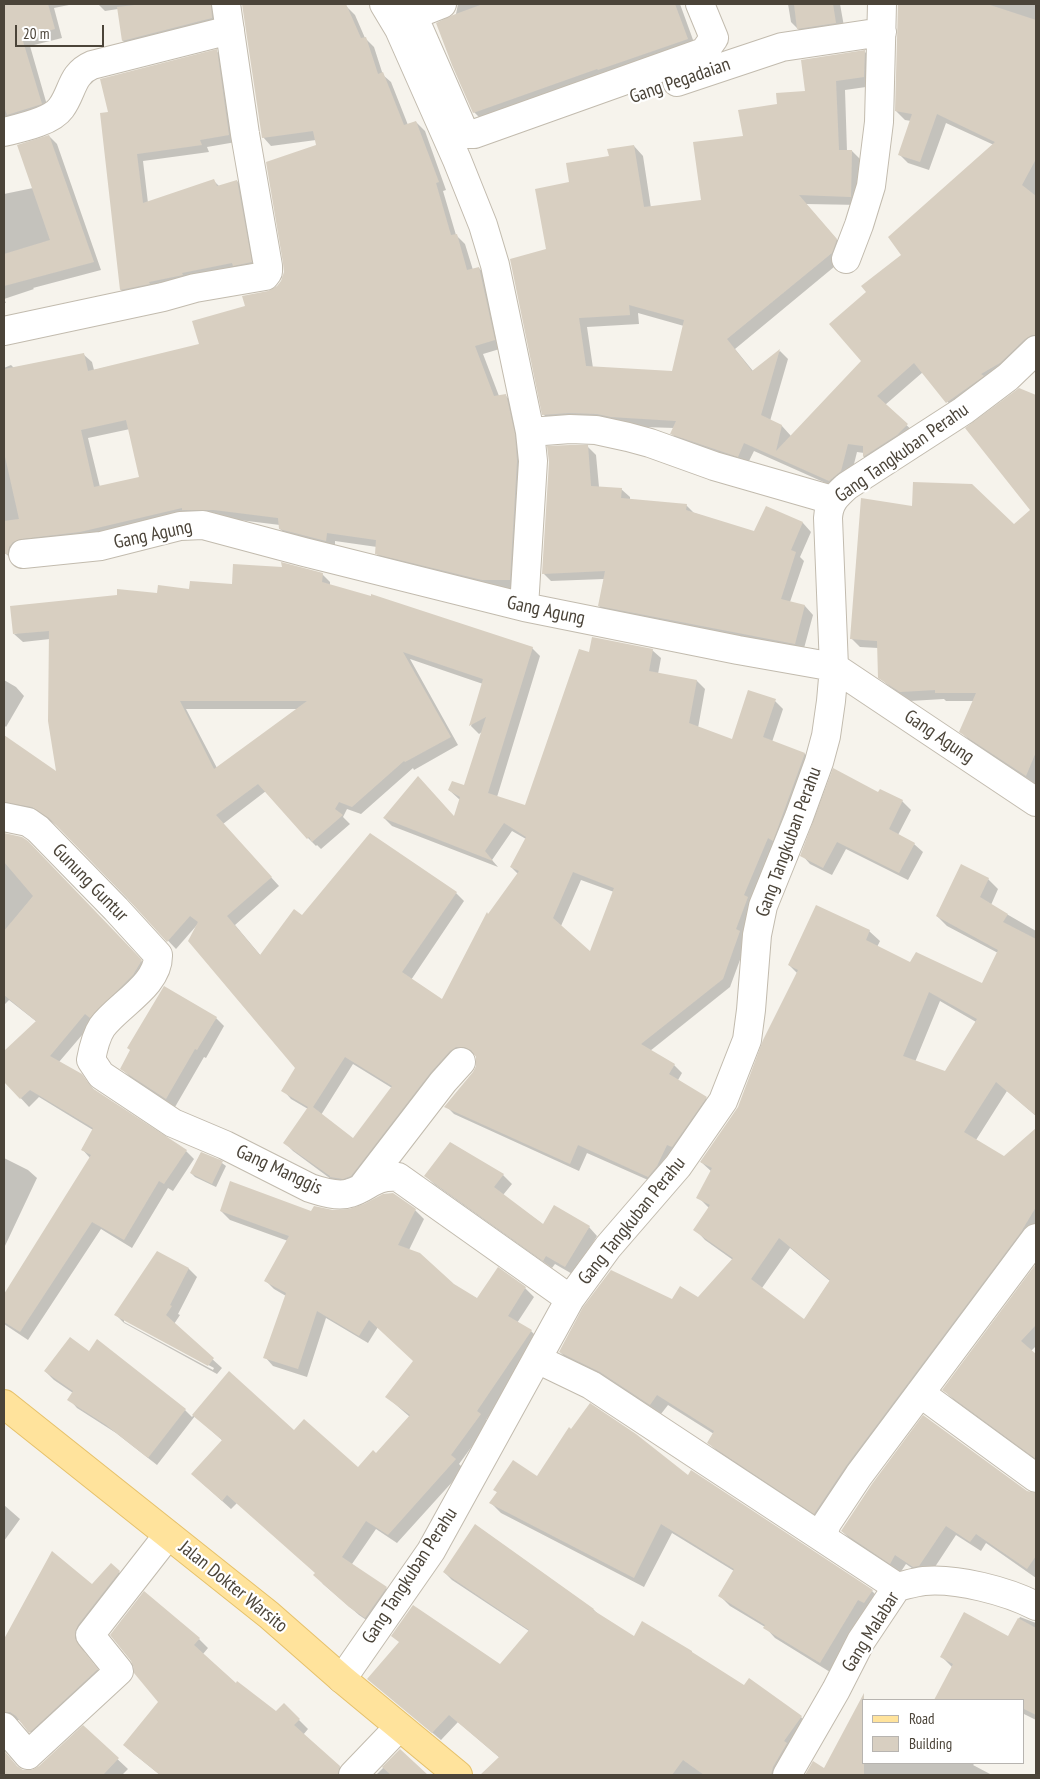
<!DOCTYPE html>
<html>
<head>
<meta charset="utf-8">
<style>
  body { margin:0 }
  #map { position:relative; width:1040px; height:1779px; overflow:hidden; background:#f6f3ec; font-family:"PT Sans Narrow",sans-serif }
  canvas { display:block }
  .frame { position:absolute; inset:0; border:5px solid #4b4439; pointer-events:none }
  .legend { position:absolute; left:862px; top:1699px; width:162px; height:65px; box-sizing:border-box; background:#fff; border:1px solid #b7b4b0; margin:0; padding:6px 9px; list-style:none; font-size:15px; color:#4b4439 }
  .legend li { display:flex; align-items:center; gap:10px; height:25px }
  .legend b { width:25px; border:1px solid #b7b4b0 }
  .scale { position:absolute; left:15px; top:25px; width:89px; height:22px; box-sizing:border-box; border:2px solid #4b4439; border-top:0; padding-left:6px; font-size:15px; line-height:18px; white-space:nowrap; color:#4b4439; -webkit-text-stroke:4px #fff; paint-order:stroke }
</style>
</head>
<body>
<div id="map">
<canvas width="1040" height="1779"></canvas>
<div class="frame"></div>
<ul class="legend">
<li><b style="height:6px;background:#ffe39c"></b>Road</li>
<li><b style="height:14px;background:#d8cfc1"></b>Building</li>
</ul>
<div class="scale">20 m</div>
</div>
<script>
const ctx = document.querySelector('canvas').getContext('2d');
ctx.lineJoin = 'round';
function fillPath(path, color) { ctx.fillStyle = color; ctx.fill(path, 'evenodd'); }
function stroke(path, color, width, dash) { ctx.strokeStyle = color; ctx.lineWidth = width; ctx.lineCap = dash ? 'butt' : 'round'; ctx.setLineDash(dash || []); ctx.stroke(path); }
function write(font, color, halo, rows, align = 'center') {
  ctx.font = font + ' "PT Sans Narrow",sans-serif'; ctx.lineWidth = 4.5; ctx.setLineDash([]); ctx.textBaseline = 'middle'; ctx.strokeStyle = halo; ctx.fillStyle = color; for (const [text, x, y, turn = 0] of rows) {
    ctx.save(); ctx.translate(x, y); ctx.rotate((+turn || 0) * Math.PI / 180); ctx.textAlign = isNaN(turn) ? turn : align; if (halo) ctx.strokeText(text, 0, 0); ctx.fillText(text, 0, 0); ctx.restore();
  }
}
fillPath(new Path2D(`
  M 4,4 L 74,4 L 54,8 L 62,38 L 30,46 L 49,112 L 4,127 Z
  M 98,4 L 222,4 L 220,27 L 131,49 L 123,41 L 118,9 L 105,11 Z
  M 243,4 L 328,4 L 331,14 L 347,7 L 355,15 L 365,38 L 374,47 L 383,75 L 391,82 L 408,125 L 416,122 L 425,131 L 446,190 L 443,191 L 456,235 L 465,244 L 473,270 L 479,268 L 487,277 L 503,348 L 483,354 L 499,396 L 506,396 L 514,404 L 523,444 L 518,588 L 492,588 L 385,562 L 376,553 L 377,547 L 335,541 L 335,549 L 289,537 L 280,529 L 280,525 L 223,518 L 15,562 L 6,554 L 4,538 L 4,368 L 11,365 L 14,368 L 83,354 L 92,362 L 94,370 L 201,345 L 246,307 L 278,287 L 282,282 L 317,146 L 316,140 L 271,146 L 263,137 ZM 130,429 L 140,478 L 100,487 L 88,438 Z
  M 458,4 L 680,4 L 696,48 L 483,121 L 474,112 L 456,14 Z
  M 788,4 L 840,4 L 845,32 L 800,31 L 791,22 Z
  M 899,4 L 1036,4 L 1036,78 L 1030,95 L 1036,87 L 1036,265 L 1016,254 L 1036,286 L 1036,325 L 1032,328 L 1036,333 L 1036,346 L 956,412 L 923,372 L 885,405 L 916,434 L 872,466 L 864,457 L 864,453 L 857,452 L 850,480 L 839,489 L 754,451 L 747,465 L 680,442 L 671,433 L 674,428 L 553,424 L 544,415 L 548,250 L 570,184 L 610,157 L 634,146 L 643,156 L 651,208 L 703,201 L 744,137 L 778,105 L 806,92 L 865,52 L 874,61 L 873,86 L 845,90 L 847,151 L 852,151 L 861,160 L 860,205 L 806,204 L 845,249 L 840,262 L 735,349 L 753,371 L 780,351 L 788,359 L 770,421 L 782,426 L 791,436 L 863,361 L 868,292 L 903,255 L 994,145 L 946,123 L 929,170 L 908,163 L 899,154 L 911,121 L 905,120 L 896,111 ZM 638,313 L 684,326 L 673,372 L 593,368 L 587,327 L 639,324 Z
  M 216,51 L 224,58 L 236,142 L 207,147 L 209,152 L 143,161 L 148,203 L 214,181 L 220,187 L 237,181 L 244,188 L 258,269 L 128,297 L 121,290 L 110,113 Z
  M 49,136 L 57,144 L 101,270 L 33,288 L 34,289 L 4,299 L 6,303 L 4,303 L 4,194 L 33,188 Z
  M 1019,390 L 1036,396 L 1036,785 L 969,740 L 960,731 L 974,701 L 946,701 L 944,699 L 910,701 L 889,686 L 879,677 L 878,648 L 860,647 L 851,638 L 1014,526 L 1031,510 Z
  M 588,447 L 596,455 L 599,487 L 621,489 L 630,497 L 630,500 L 686,505 L 694,513 L 755,533 L 766,507 L 803,523 L 811,532 L 800,557 L 804,561 L 790,602 L 805,606 L 813,615 L 803,652 L 608,614 L 599,606 L 604,579 L 551,581 L 543,573 Z
  M 322,574 L 330,582 L 330,586 L 532,648 L 540,656 L 497,797 L 526,807 L 590,654 L 652,650 L 661,658 L 658,674 L 697,681 L 705,689 L 698,728 L 733,740 L 775,701 L 783,709 L 772,742 L 805,754 L 813,762 L 730,987 L 650,1051 L 674,1065 L 682,1073 L 678,1080 L 706,1098 L 714,1106 L 657,1184 L 587,1153 L 579,1171 L 454,1114 L 446,1106 L 474,1073 L 477,1066 L 477,1056 L 473,1054 L 464,1055 L 359,1184 L 339,1185 L 293,1151 L 285,1143 L 308,1109 L 291,1099 L 283,1090 L 297,1068 L 197,925 L 176,949 L 58,826 L 41,815 L 4,812 L 4,737 L 58,774 L 50,639 L 23,642 L 14,634 L 158,595 ZM 410,659 L 483,684 L 471,726 L 479,734 L 483,731 L 465,787 L 449,790 L 460,800 L 454,818 L 384,818 L 392,826 L 498,867 L 492,860 L 512,831 L 526,839 L 511,867 L 518,874 L 489,915 L 442,1000 L 411,980 L 464,901 L 456,893 L 302,917 L 261,956 L 235,925 L 279,886 L 223,824 L 266,791 L 308,838 L 316,846 L 317,845 L 321,849 L 350,824 L 343,817 L 347,809 L 361,814 L 413,768 L 414,770 L 458,745 ZM 186,709 L 299,709 L 217,768 ZM 581,880 L 614,892 L 591,953 L 561,926 ZM 353,1064 L 392,1088 L 353,1140 L 321,1115 Z
  M 4,680 L 16,687 L 24,696 L 6,727 L 4,725 Z
  M 881,791 L 902,801 L 911,810 L 898,835 L 914,844 L 923,852 L 908,880 L 846,849 L 832,875 L 810,864 L 802,855 L 879,794 Z
  M 4,834 L 21,838 L 36,851 L 149,969 L 94,1021 L 59,1062 L 81,1075 L 96,1092 L 186,1151 L 194,1159 L 173,1191 L 168,1188 L 132,1248 L 101,1229 L 28,1340 L 4,1324 L 4,1296 L 90,1158 L 82,1149 L 93,1130 L 39,1097 L 29,1107 L 4,1080 L 4,1053 L 37,1022 L 9,1000 L 4,1005 Z
  M 988,879 L 998,889 L 991,905 L 1036,931 L 1036,1116 L 1007,1091 L 976,1140 L 1004,1158 L 1036,1130 L 1036,1234 L 825,1523 L 719,1453 L 709,1443 L 714,1434 L 668,1405 L 661,1414 L 611,1382 L 570,1362 L 560,1352 L 672,1301 L 698,1298 L 733,1260 L 705,1240 L 695,1229 L 709,1208 L 698,1197 L 712,1172 L 701,1162 L 739,1107 L 797,973 L 789,965 L 869,931 L 880,941 L 877,947 L 911,964 L 982,984 L 998,953 L 947,926 L 937,916 ZM 940,1001 L 976,1022 L 945,1072 L 915,1062 ZM 790,1248 L 830,1281 L 804,1320 L 762,1288 Z
  M 216,1018 L 224,1026 L 206,1058 L 204,1057 L 175,1107 L 130,1077 L 122,1069 L 132,1051 Z
  M 451,1143 L 503,1175 L 512,1184 L 503,1195 L 544,1225 L 589,1227 L 597,1236 L 574,1275 L 555,1264 L 552,1268 L 434,1184 L 426,1176 Z
  M 201,1153 L 222,1163 L 226,1166 L 216,1187 L 195,1177 L 191,1173 Z
  M 4,1158 L 28,1170 L 37,1178 L 4,1248 Z
  M 415,1210 L 424,1219 L 409,1250 L 453,1285 L 478,1299 L 525,1288 L 534,1297 L 517,1323 L 531,1331 L 540,1340 L 486,1420 L 489,1423 L 459,1464 L 464,1469 L 397,1543 L 376,1529 L 352,1564 L 386,1588 L 395,1597 L 375,1626 L 359,1615 L 323,1584 L 316,1573 L 237,1503 L 231,1509 L 202,1483 L 223,1441 L 195,1416 L 157,1465 L 116,1433 L 77,1408 L 69,1399 L 73,1393 L 54,1380 L 45,1371 L 90,1353 L 185,1410 L 192,1417 L 229,1373 L 294,1431 L 358,1468 L 376,1455 L 410,1417 L 387,1397 L 414,1361 L 378,1327 L 368,1343 L 326,1318 L 307,1377 L 273,1366 L 265,1357 L 286,1296 L 274,1289 L 265,1280 L 288,1241 L 230,1220 L 221,1211 L 312,1212 Z
  M 157,1253 L 189,1269 L 197,1277 L 178,1314 L 180,1315 L 174,1324 L 222,1368 L 217,1374 L 124,1323 L 116,1315 ZM 124,1319 L 214,1368 L 213,1370 L 124,1322 Z
  M 1035,1267 L 1036,1346 L 1031,1351 L 1036,1355 L 1036,1397 L 1020,1416 L 1036,1428 L 1036,1460 L 954,1400 L 944,1390 Z
  M 572,1430 L 688,1477 L 872,1591 L 882,1601 L 830,1672 L 775,1638 L 765,1627 L 730,1606 L 719,1595 L 734,1571 L 672,1533 L 644,1587 L 501,1513 L 491,1503 L 498,1493 L 494,1489 L 537,1478 Z
  M 1026,1492 L 1036,1495 L 1036,1578 L 986,1543 L 981,1551 L 956,1535 L 929,1576 L 925,1577 L 906,1564 L 900,1573 L 852,1541 L 842,1531 Z
  M 4,1505 L 20,1519 L 4,1541 Z
  M 475,1526 L 594,1610 L 599,1615 L 634,1638 L 696,1656 L 744,1686 L 749,1680 L 801,1717 L 809,1726 L 782,1775 L 482,1775 L 500,1758 L 458,1722 L 441,1740 L 369,1679 L 500,1666 L 529,1631 L 452,1580 L 444,1572 Z
  M 53,1553 L 92,1586 L 119,1572 L 127,1580 L 82,1647 L 85,1654 L 105,1678 L 38,1740 L 22,1723 L 19,1720 L 8,1720 L 4,1715 L 4,1641 Z
  M 1020,1617 L 1036,1623 L 1036,1720 L 1024,1714 L 1024,1700 L 936,1700 L 953,1668 L 942,1657 L 1009,1637 Z
  M 199,1639 L 208,1648 L 203,1654 L 236,1685 L 276,1713 L 284,1705 L 308,1729 L 303,1735 L 348,1775 L 160,1775 L 134,1754 L 124,1745 L 159,1702 L 135,1672 Z
  M 859,1705 L 864,1763 L 975,1763 L 973,1765 L 992,1775 L 821,1775 Z
  M 83,1727 L 128,1769 L 122,1775 L 4,1775 L 4,1751 L 19,1769 L 22,1771 L 31,1772 L 39,1768 Z
  M 400,1751 L 427,1775 L 376,1775 Z`), '#0003');
fillPath(new Path2D(`
  M 4,4 L 48,4 L 55,29 L 22,38 L 42,104 L 7,115 L 4,106 Z
  M 144,4 L 211,4 L 212,18 L 122,41 L 117,7 Z
  M 242,4 L 346,4 L 361,38 L 366,37 L 378,74 L 383,72 L 404,125 L 416,121 L 439,182 L 436,183 L 451,235 L 457,234 L 467,270 L 479,267 L 495,340 L 475,346 L 494,396 L 506,394 L 515,434 L 517,461 L 510,580 L 482,580 L 375,554 L 376,540 L 327,533 L 326,541 L 279,529 L 278,518 L 214,510 L 182,510 L 182,508 L 80,532 L 21,539 L 13,542 L 9,547 L 8,554 L 4,554 L 4,521 L 19,519 L 4,452 L 4,369 L 84,353 L 88,371 L 199,344 L 192,321 L 245,306 L 242,296 L 268,291 L 277,286 L 281,281 L 284,272 L 283,263 L 266,162 L 316,145 L 313,131 L 262,138 ZM 126,420 L 139,477 L 94,487 L 81,430 Z
  M 483,4 L 675,4 L 688,39 L 598,70 L 597,69 L 473,113 L 452,65 L 436,23 L 453,15 Z
  M 794,4 L 833,4 L 836,23 L 797,29 Z
  M 898,4 L 987,4 L 1036,20 L 1036,159 L 1022,185 L 1036,196 L 1036,335 L 1032,335 L 1025,339 L 1000,363 L 981,374 L 984,376 L 946,403 L 914,363 L 877,396 L 908,424 L 897,435 L 863,457 L 863,446 L 848,444 L 841,471 L 829,481 L 744,443 L 738,457 L 670,434 L 676,421 L 611,417 L 597,414 L 569,413 L 542,415 L 510,259 L 546,249 L 535,189 L 569,182 L 566,163 L 609,156 L 607,149 L 634,145 L 644,207 L 701,200 L 693,142 L 743,136 L 738,110 L 777,104 L 776,93 L 805,91 L 801,60 L 865,50 L 864,77 L 836,81 L 839,150 L 852,150 L 851,197 L 799,195 L 837,239 L 832,253 L 727,339 L 752,371 L 780,349 L 761,415 L 782,425 L 776,451 L 861,361 L 829,324 L 866,292 L 861,286 L 901,255 L 888,237 L 995,142 L 937,114 L 920,162 L 898,155 L 912,114 L 895,111 ZM 629,305 L 684,320 L 672,371 L 586,366 L 579,318 L 630,315 Z
  M 217,49 L 229,135 L 200,140 L 202,145 L 137,154 L 143,203 L 214,179 L 217,186 L 237,180 L 252,262 L 233,266 L 232,263 L 182,273 L 183,275 L 149,282 L 150,284 L 120,290 L 100,113 L 108,112 L 100,79 Z
  M 49,135 L 94,262 L 4,286 L 4,254 L 50,240 L 17,145 Z
  M 1019,388 L 1036,395 L 1036,752 L 1026,776 L 959,732 L 976,693 L 935,693 L 935,690 L 900,692 L 878,678 L 877,641 L 850,639 L 861,498 L 912,506 L 913,482 L 972,484 L 1014,524 L 1030,510 L 965,428 Z
  M 570,445 L 588,445 L 591,486 L 622,488 L 621,498 L 687,504 L 686,510 L 754,531 L 766,506 L 803,522 L 791,550 L 796,552 L 781,599 L 805,605 L 795,644 L 598,606 L 605,571 L 542,574 L 549,462 L 547,446 Z
  M 281,562 L 323,573 L 322,582 L 371,596 L 371,594 L 533,647 L 488,793 L 525,805 L 579,649 L 589,652 L 592,637 L 653,649 L 649,671 L 697,680 L 689,723 L 732,739 L 748,690 L 776,699 L 763,737 L 805,753 L 773,841 L 768,838 L 744,895 L 748,897 L 736,929 L 740,931 L 723,979 L 641,1044 L 675,1064 L 669,1074 L 707,1097 L 672,1147 L 667,1145 L 657,1166 L 648,1177 L 578,1145 L 570,1164 L 444,1107 L 473,1072 L 476,1066 L 476,1057 L 471,1050 L 464,1047 L 456,1047 L 450,1051 L 431,1072 L 351,1176 L 343,1179 L 330,1177 L 330,1176 L 283,1143 L 308,1107 L 281,1091 L 295,1068 L 188,941 L 198,922 L 190,916 L 167,942 L 127,898 L 49,818 L 32,807 L 4,802 L 4,735 L 56,771 L 48,721 L 49,631 L 13,634 L 10,606 L 117,595 L 117,589 L 157,593 L 158,585 L 189,589 L 190,581 L 232,584 L 233,564 L 282,567 ZM 403,652 L 483,679 L 469,726 L 486,717 L 464,785 L 452,781 L 448,790 L 460,797 L 454,816 L 418,776 L 383,818 L 493,861 L 485,851 L 504,823 L 526,837 L 510,867 L 519,871 L 488,914 L 487,912 L 442,999 L 402,972 L 457,892 L 370,833 L 302,915 L 294,909 L 260,955 L 227,916 L 272,877 L 216,815 L 258,784 L 307,839 L 309,837 L 312,842 L 343,815 L 335,809 L 339,802 L 352,807 L 404,761 L 405,762 L 451,737 ZM 180,701 L 307,701 L 214,769 ZM 573,872 L 614,888 L 590,951 L 553,918 ZM 345,1057 L 392,1086 L 353,1138 L 313,1107 Z
  M 833,768 L 878,792 L 880,789 L 903,800 L 889,829 L 915,843 L 899,873 L 837,842 L 823,868 L 800,856 Z
  M 4,833 L 22,837 L 28,841 L 142,960 L 133,975 L 90,1018 L 85,1014 L 50,1056 L 82,1074 L 92,1088 L 187,1150 L 164,1184 L 159,1181 L 124,1240 L 92,1222 L 20,1332 L 4,1322 L 4,1294 L 91,1155 L 81,1150 L 93,1128 L 30,1090 L 20,1099 L 4,1082 L 4,1051 L 36,1021 L 4,995 L 4,931 L 33,896 L 4,862 Z
  M 961,864 L 989,878 L 980,897 L 1008,914 L 1003,922 L 1036,939 L 1036,1116 L 996,1082 L 964,1132 L 1004,1156 L 1036,1128 L 1036,1207 L 1021,1232 L 846,1466 L 814,1514 L 707,1443 L 714,1431 L 657,1395 L 650,1405 L 600,1372 L 559,1352 L 583,1307 L 611,1270 L 672,1299 L 680,1286 L 698,1297 L 733,1258 L 693,1230 L 710,1205 L 696,1198 L 712,1168 L 700,1162 L 738,1107 L 763,1040 L 798,970 L 788,965 L 816,905 L 870,930 L 866,940 L 910,962 L 916,952 L 982,983 L 998,950 L 936,916 ZM 929,992 L 977,1019 L 945,1071 L 903,1056 ZM 779,1238 L 830,1280 L 804,1319 L 751,1279 Z
  M 164,986 L 217,1017 L 197,1050 L 195,1049 L 166,1099 L 120,1069 L 130,1050 L 127,1048 Z
  M 450,1142 L 504,1174 L 494,1187 L 543,1224 L 554,1205 L 590,1226 L 565,1267 L 546,1256 L 543,1261 L 424,1176 Z
  M 201,1152 L 223,1161 L 212,1184 L 190,1173 Z
  M 230,1181 L 311,1211 L 314,1206 L 333,1210 L 349,1209 L 364,1204 L 383,1194 L 393,1193 L 416,1209 L 398,1245 L 420,1253 L 454,1284 L 477,1298 L 498,1267 L 526,1287 L 508,1316 L 532,1330 L 477,1411 L 481,1414 L 451,1455 L 456,1459 L 388,1535 L 366,1521 L 342,1557 L 387,1587 L 365,1618 L 349,1607 L 313,1575 L 315,1573 L 227,1495 L 222,1501 L 191,1474 L 222,1440 L 192,1415 L 229,1371 L 294,1430 L 304,1419 L 358,1467 L 373,1450 L 376,1453 L 410,1415 L 385,1397 L 413,1361 L 369,1320 L 359,1336 L 317,1311 L 298,1369 L 263,1358 L 286,1293 L 264,1281 L 289,1236 L 220,1211 Z
  M 157,1251 L 189,1268 L 170,1305 L 172,1306 L 166,1315 L 214,1358 L 208,1366 L 114,1315 Z
  M 1035,1265 L 1036,1325 L 1021,1341 L 1036,1354 L 1036,1459 L 942,1390 Z
  M 70,1337 L 89,1351 L 97,1339 L 186,1409 L 148,1458 L 106,1425 L 67,1400 L 73,1391 L 44,1371 Z
  M 590,1403 L 636,1434 L 688,1475 L 691,1470 L 873,1590 L 864,1603 L 858,1600 L 820,1663 L 763,1628 L 765,1625 L 718,1596 L 734,1569 L 661,1524 L 634,1578 L 489,1503 L 497,1492 L 493,1490 L 513,1460 L 537,1476 L 569,1427 L 571,1429 Z
  M 923,1415 L 1027,1491 L 1036,1493 L 1036,1556 L 1027,1569 L 976,1534 L 970,1542 L 946,1526 L 919,1566 L 913,1567 L 895,1555 L 890,1564 L 841,1531 L 872,1484 Z
  M 475,1524 L 594,1609 L 593,1610 L 634,1636 L 642,1621 L 692,1651 L 692,1652 L 744,1685 L 749,1678 L 802,1716 L 784,1741 L 787,1743 L 773,1767 L 771,1775 L 704,1775 L 683,1760 L 672,1775 L 480,1775 L 499,1757 L 449,1715 L 432,1733 L 367,1679 L 399,1642 L 391,1636 L 413,1605 L 500,1664 L 529,1630 L 443,1572 Z
  M 52,1551 L 92,1584 L 111,1563 L 120,1571 L 78,1625 L 75,1632 L 75,1638 L 78,1644 L 98,1669 L 29,1733 L 16,1716 L 10,1712 L 4,1712 L 4,1639 Z
  M 144,1591 L 200,1638 L 194,1645 L 236,1683 L 237,1681 L 276,1711 L 284,1703 L 300,1719 L 294,1725 L 340,1766 L 338,1775 L 160,1775 L 123,1745 L 158,1702 L 134,1673 L 134,1668 L 131,1661 L 110,1635 Z
  M 964,1612 L 1008,1636 L 1018,1618 L 1036,1628 L 1036,1715 L 1024,1709 L 1024,1700 L 934,1700 L 953,1664 L 940,1657 Z
  M 864,1693 L 864,1775 L 805,1775 L 813,1761 L 824,1768 Z
  M 83,1725 L 119,1758 L 103,1775 L 4,1775 L 4,1751 L 17,1766 L 23,1770 L 32,1770 L 39,1766 Z
  M 400,1749 L 428,1775 L 391,1775 L 382,1767 Z`), '#d8cfc1');
const minor = new Path2D(`
  M 384,4 L 399,29 L 457,160 L 483,225 L 495,265 L 530,432 L 533,461 L 524,607
  M 408,4 L 465,134 L 474,134 L 704,52 L 714,38 L 700,4
  M 414,15 L 442,4
  M 677,82 L 782,47 L 882,32
  M 4,132 C 20,128 51,122 61,108 C 73,92 71,74 92,65 L 230,30
  M 846,259 L 859,225 L 871,186 L 879,122 L 882,4
  M 4,331 L 163,297 L 195,288 L 265,276 L 268,272 L 268,266 L 245,134 L 226,4
  M 530,432 L 570,429 L 596,430 L 628,437 L 650,443 L 714,466 L 832,500
  M 23,554 L 101,546 L 180,526 L 203,525 L 304,552 L 524,607 L 738,650 L 834,667 L 1036,802
  M 4,817 L 28,822 L 38,829 L 116,909 L 158,955 C 159,985 118,1005 102,1027 C 96,1036 93,1049 91,1060 L 101,1075 L 173,1123 L 225,1145 L 310,1188 C 322,1192 338,1197 350,1193 C 370,1187 373,1175 398,1177 L 570,1299
  M 363,1186 L 443,1082 L 461,1062
  M 537,1359 L 591,1385 L 897,1587
  M 920,1393 L 1036,1478
  M 822,1537 L 827,1523 L 859,1475 L 1036,1238
  M 342,1679 L 431,1551 L 570,1299 L 608,1247 L 678,1166 L 723,1101 L 747,1040 L 751,1010 L 757,935 L 763,906 L 799,817 L 819,762 L 826,736 L 831,701 L 834,667 L 828,518 C 829,502 836,496 847,486 L 963,411 L 1008,377 L 1036,350
  M 4,1727 L 28,1755 L 119,1671 L 90,1635 L 168,1535
  M 353,1775 L 399,1727
  M 787,1775 L 836,1690 L 861,1641 L 897,1587 C 906,1585 915,1582 924,1581 C 957,1578 1007,1591 1036,1606`);
const major = new Path2D(`
  M 4,1404 L 269,1615 L 342,1679 L 458,1775`);
stroke(minor, '#c2bbae', 30);
stroke(major, '#e6c16a', 30);
stroke(minor, '#fff', 28);
stroke(major, '#ffe39c', 28);
write('19px', '#4b4439', '#fff', [
  ["Gang Pegadaian",680,81,-19],
  ["Gang Tangkuban Perahu",902,453,-35],
  ["Gang Agung",153,535,-12],
  ["Gang Agung",546,611,12],
  ["Gang Agung",939,737,34],
  ["Gang Tangkuban Perahu",789,842,-70],
  ["Gunung Guntur",90,883,46],
  ["Gang Manggis",279,1170,25],
  ["Gang Tangkuban Perahu",632,1221,-51],
  ["Gang Tangkuban Perahu",410,1576,-57],
  ["Jalan Dokter Warsito",233,1587,39],
  ["Gang Malabar",871,1632,-58]
]);
</script>
</body>
</html>
